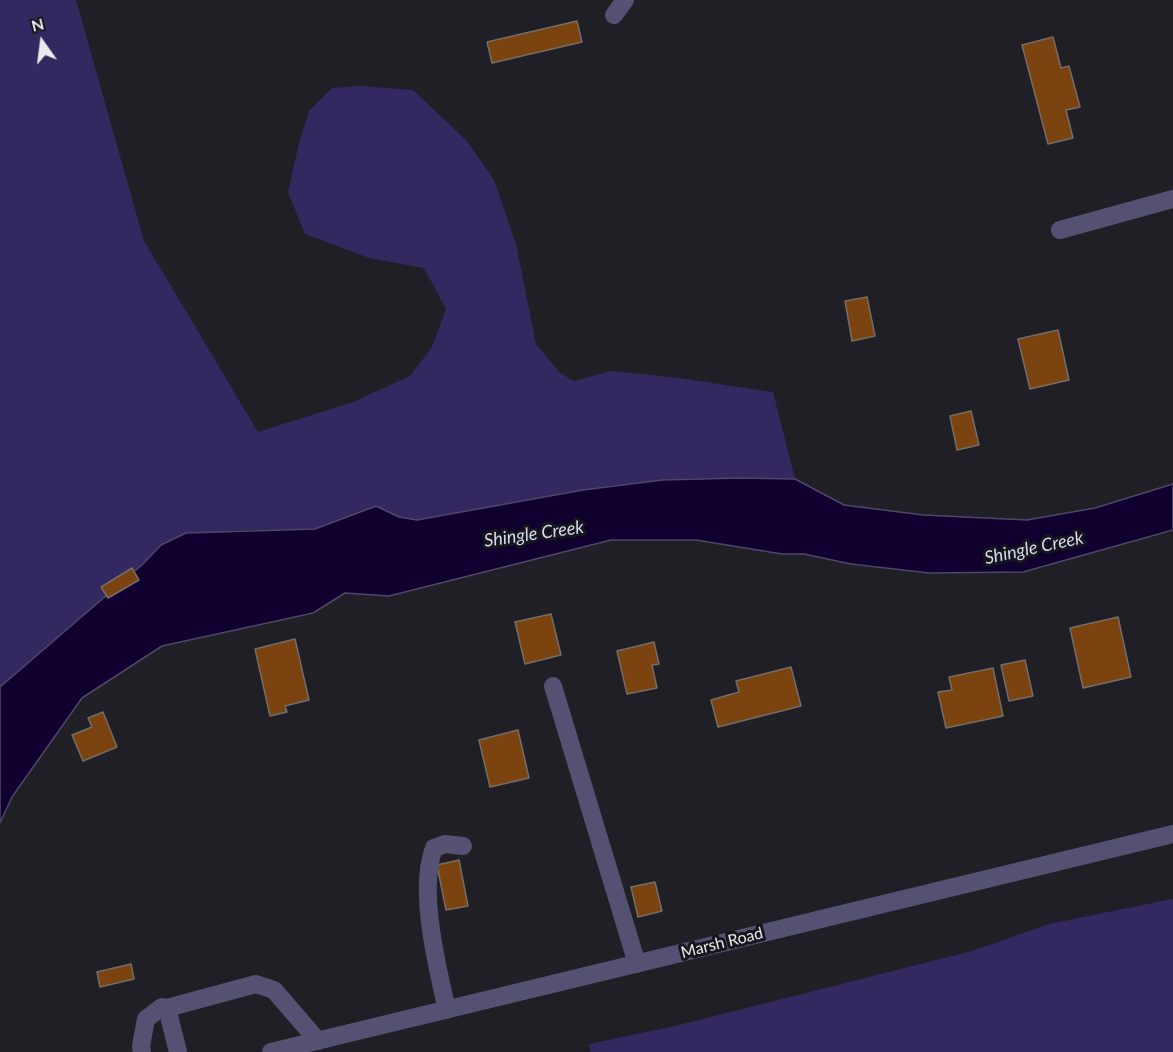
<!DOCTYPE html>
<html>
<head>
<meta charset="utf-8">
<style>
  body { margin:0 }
  #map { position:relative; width:1173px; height:1052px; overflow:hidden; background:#201f26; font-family:Lato,sans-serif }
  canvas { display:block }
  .north { position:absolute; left:12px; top:12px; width:60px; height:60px; -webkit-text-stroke:4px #16161d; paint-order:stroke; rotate:346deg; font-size:16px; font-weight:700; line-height:24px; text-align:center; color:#e9e9ee }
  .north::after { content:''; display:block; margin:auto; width:21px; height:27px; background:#e9e9ee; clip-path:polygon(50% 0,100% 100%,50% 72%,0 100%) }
</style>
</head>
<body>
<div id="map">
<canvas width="1173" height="1052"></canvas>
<div class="north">N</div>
</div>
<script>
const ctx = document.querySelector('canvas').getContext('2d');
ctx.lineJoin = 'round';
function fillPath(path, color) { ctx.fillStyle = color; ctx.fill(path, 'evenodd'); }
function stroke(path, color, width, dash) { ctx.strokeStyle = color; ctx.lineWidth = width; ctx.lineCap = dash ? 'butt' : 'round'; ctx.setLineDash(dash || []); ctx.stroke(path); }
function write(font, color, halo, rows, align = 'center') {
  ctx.font = font + ' Lato,sans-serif'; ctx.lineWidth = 6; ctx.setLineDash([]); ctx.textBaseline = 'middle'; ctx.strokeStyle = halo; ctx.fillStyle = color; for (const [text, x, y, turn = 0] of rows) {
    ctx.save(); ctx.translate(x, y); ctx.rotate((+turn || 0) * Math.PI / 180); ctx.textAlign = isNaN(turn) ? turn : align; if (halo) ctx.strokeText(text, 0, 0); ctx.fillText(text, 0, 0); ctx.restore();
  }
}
fillPath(new Path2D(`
  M 0,0 L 76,0 L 144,241 L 258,432 L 353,402 L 410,376 L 432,347 L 446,309 L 424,268 L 369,258 L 305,234 L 288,192 L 299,143 L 309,111 L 332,88 L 360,86 L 413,90 L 467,141 L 494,180 L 516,244 L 536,344 L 560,373 L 574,381 L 612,371 L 678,378 L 773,392 L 795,479 C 751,478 706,477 662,480 C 579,487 498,506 417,520 L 399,517 L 376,506 L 315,529 L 236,530 L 161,546 L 143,564 L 0,688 Z
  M 1173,899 L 1173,1052 L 591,1052 L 589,1044 L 675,1026 L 972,951 L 1049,924 Z`), '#342861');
const water = new Path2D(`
  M 739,478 L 795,479 L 844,505 L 923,515 L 1027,520 L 1095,508 L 1173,484 L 1173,530 L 1023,572 L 929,573 L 851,564 L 804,554 L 782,554 L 696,540 L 611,540 L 389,596 L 345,593 L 313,613 L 162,646 L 82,698 L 12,797 L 0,823 L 0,687 L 143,564 L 161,545 L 186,533 L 315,529 L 376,506 L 399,517 L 417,520 L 583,490 L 662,480 Z`);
fillPath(water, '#0f0030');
stroke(water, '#504669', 1.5);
const building = new Path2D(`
  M 577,21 L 582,42 L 492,63 L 487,42 Z
  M 1053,37 L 1061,68 L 1069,66 L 1080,107 L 1066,110 L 1073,138 L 1048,144 L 1022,45 Z
  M 867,297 L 875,336 L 852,341 L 845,301 Z
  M 1058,330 L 1069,380 L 1030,389 L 1018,339 Z
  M 971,411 L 979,445 L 957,450 L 950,416 Z
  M 132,568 L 139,580 L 108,598 L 101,587 Z
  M 551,614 L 561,655 L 525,664 L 515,622 Z
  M 1118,617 L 1131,677 L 1083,688 L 1070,628 Z
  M 295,639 L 309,700 L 285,706 L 287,712 L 270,716 L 255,649 Z
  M 654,642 L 659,664 L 652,665 L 657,688 L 627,694 L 617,651 Z
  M 1025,660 L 1033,696 L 1009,701 L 1001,665 Z
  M 791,667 L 801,706 L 718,727 L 711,700 L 739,692 L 736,681 Z
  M 993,668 L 1003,716 L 946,728 L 938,692 L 952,690 L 949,677 Z
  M 103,712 L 117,747 L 83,761 L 72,735 L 92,727 L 88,718 Z
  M 518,730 L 529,778 L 490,787 L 479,740 Z
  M 459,860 L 468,906 L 446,910 L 437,865 Z
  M 655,882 L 662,911 L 638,917 L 631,887 Z
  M 131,964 L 134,979 L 100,987 L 97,972 Z`);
fillPath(building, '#7a4310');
stroke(building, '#756d67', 1.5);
stroke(new Path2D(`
  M 614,15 L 625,0
  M 1060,230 L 1173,199
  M 553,686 L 637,964
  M 167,1008 L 256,984 L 274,990 L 318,1041
  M 447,1010 C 437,966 418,890 434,848 L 445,844 L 463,846
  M 142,1052 L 141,1046 L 146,1019 L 162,1007 L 167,1008 L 178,1052
  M 271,1052 L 1173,834`), '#555172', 18);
write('16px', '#e9e9ee', '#16161d', [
  ["Marsh Road",722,943,-14]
]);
write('italic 18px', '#dad8ef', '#16161d', [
  ["Shingle Creek",534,534,-8],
  ["Shingle Creek",1034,548,-12]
]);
</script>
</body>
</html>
